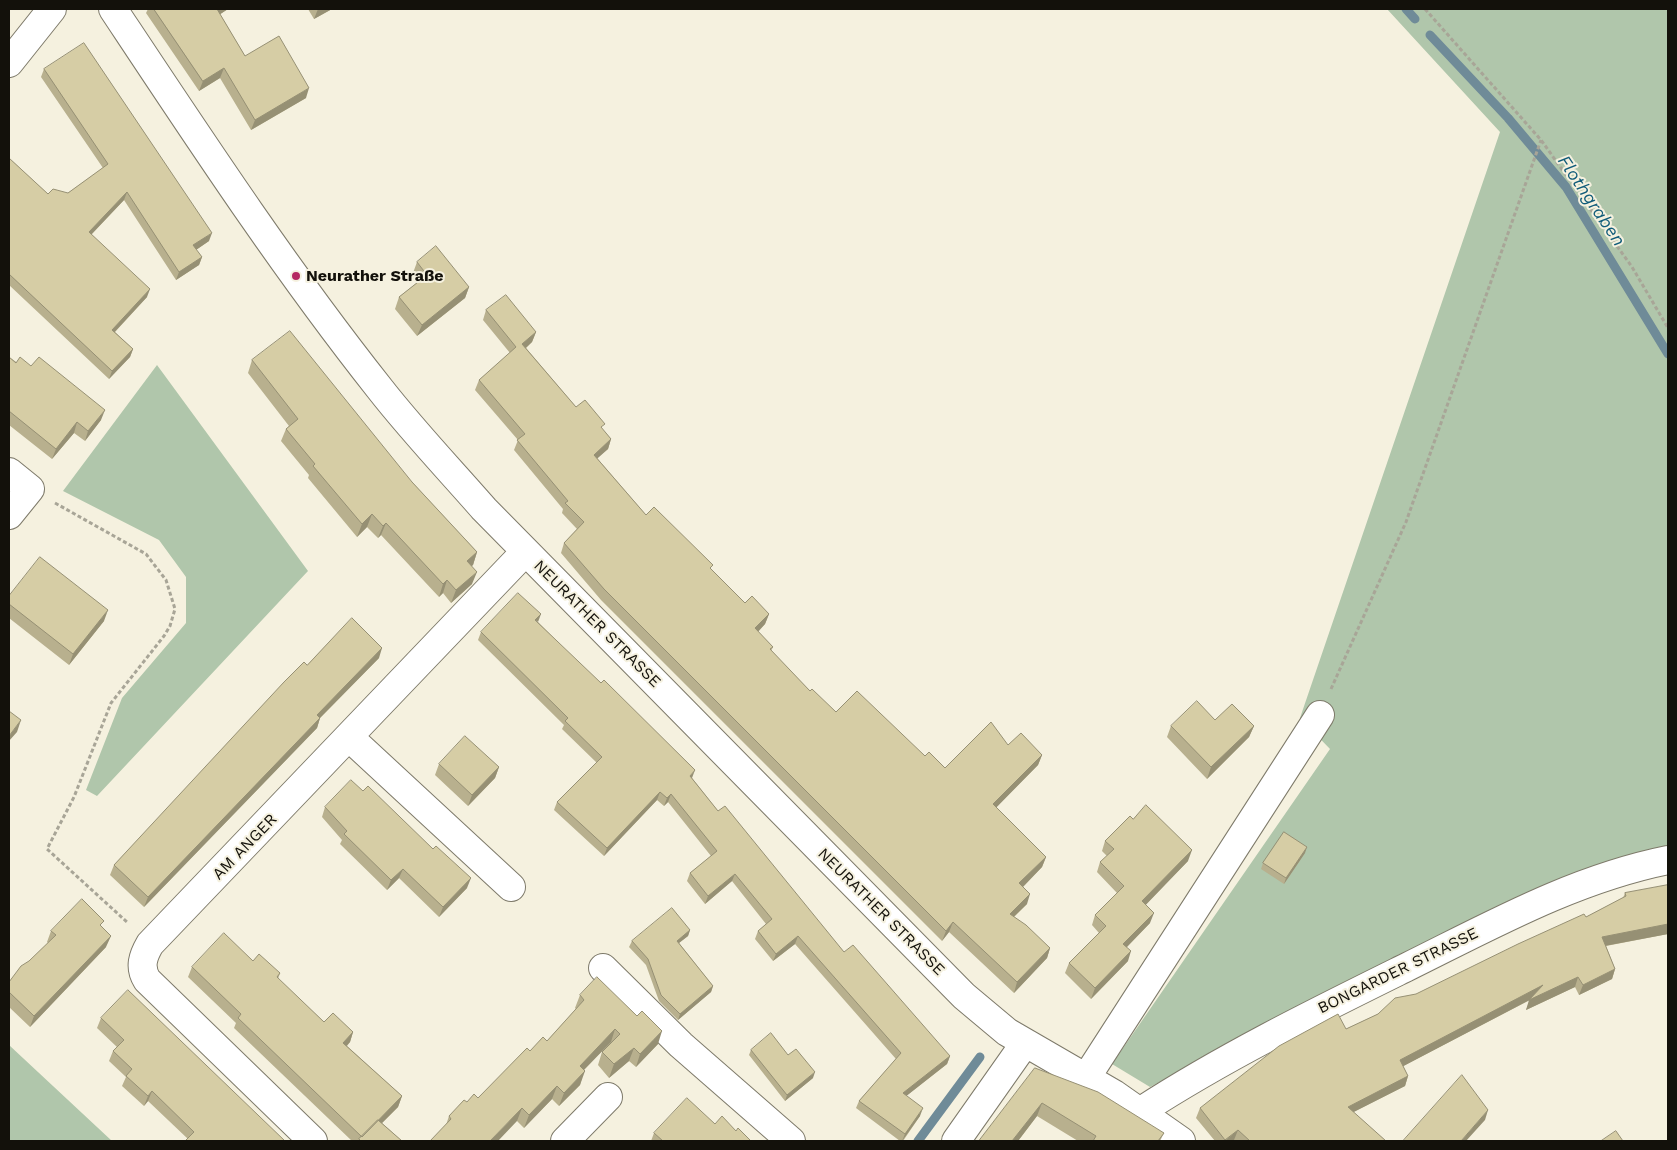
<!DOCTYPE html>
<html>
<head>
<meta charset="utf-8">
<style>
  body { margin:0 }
  #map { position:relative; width:1677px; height:1150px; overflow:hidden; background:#f5f1df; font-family:"Work Sans",sans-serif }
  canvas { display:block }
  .frame { position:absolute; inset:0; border:10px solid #13110b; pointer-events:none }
</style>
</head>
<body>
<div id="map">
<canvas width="1677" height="1150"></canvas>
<div class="frame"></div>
</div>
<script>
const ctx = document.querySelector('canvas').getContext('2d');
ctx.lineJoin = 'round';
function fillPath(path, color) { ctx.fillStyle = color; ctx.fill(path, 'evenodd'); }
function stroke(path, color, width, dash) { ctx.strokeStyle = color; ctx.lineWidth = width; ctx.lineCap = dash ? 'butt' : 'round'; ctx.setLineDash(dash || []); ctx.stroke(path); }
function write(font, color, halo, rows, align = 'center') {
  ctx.font = font + ' "Work Sans",sans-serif'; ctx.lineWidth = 4; ctx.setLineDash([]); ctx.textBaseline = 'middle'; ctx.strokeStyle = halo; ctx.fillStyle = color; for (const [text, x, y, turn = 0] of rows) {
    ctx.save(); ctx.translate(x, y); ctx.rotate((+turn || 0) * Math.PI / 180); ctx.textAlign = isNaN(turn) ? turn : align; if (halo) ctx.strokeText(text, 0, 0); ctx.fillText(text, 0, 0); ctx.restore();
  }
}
fillPath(new Path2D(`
  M 1387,9 L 1668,9 L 1668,851 L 1585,871 L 1540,887 L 1150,1087 L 1112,1064 L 1330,749 L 1300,718 L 1500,132 Z
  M 157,365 L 308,571 L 97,796 L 86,790 L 122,698 L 186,623 L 186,577 L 159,540 L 63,491 Z
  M 9,1045 L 112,1141 L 9,1141 Z`), '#b0c6ab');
stroke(new Path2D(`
  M 1406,9 L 1415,19
  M 1430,35 L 1508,118 L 1566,187 L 1668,354
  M 918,1141 L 980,1057`), '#6f8b98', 9);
const minor = new Path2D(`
  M 113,9 C 198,137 284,268 380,389 C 412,430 449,469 484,509 L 964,996 L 1007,1032 L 1114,1094 L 1181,1141
  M 9,63 L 52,9
  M 9,472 L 30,489 L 9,515
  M 350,738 L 511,887
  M 603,968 L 681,1045 L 791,1141
  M 1086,1078 L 1320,715
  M 1141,1111 C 1226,1056 1316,1012 1407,967 C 1492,925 1574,879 1668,860
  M 313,1141 L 147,980 C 139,967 143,956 150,944 L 525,552
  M 565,1141 L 608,1097
  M 956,1141 L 1025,1043`);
stroke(minor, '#7e7a6a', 30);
stroke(new Path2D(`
  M 1425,9 L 1541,140 L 1632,267 L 1668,328
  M 55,503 L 146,554 L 166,580 L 175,609 L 170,626 L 164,636 L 111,703 L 74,797 L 47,849 L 128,923
  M 1331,689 L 1406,522 L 1541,140`), '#a8a597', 3, [4, 2.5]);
stroke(minor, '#fff', 28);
fillPath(new Path2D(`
  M 148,9 L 228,9 L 220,14 L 245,56 L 306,98 L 251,130 L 220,78 L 199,91 L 146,13 Z
  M 308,9 L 332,9 L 314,19 Z
  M 44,69 L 209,241 L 196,250 L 202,257 L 199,265 L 176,280 L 124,200 L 91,235 L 147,297 L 115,332 L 133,349 L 130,357 L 109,379 L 9,285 L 9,158 L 48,194 L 68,193 L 103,168 L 41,77 Z
  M 417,262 L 469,287 L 465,298 L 417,336 L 395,309 L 399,297 L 419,281 L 413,273 Z
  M 486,310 L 536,332 L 532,342 L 526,348 L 576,407 L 603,430 L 611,439 L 608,449 L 597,458 L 646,515 L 711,570 L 745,603 L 769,614 L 765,624 L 758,632 L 773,647 L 771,651 L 810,691 L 836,712 L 925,756 L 945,768 L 1008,745 L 1042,755 L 1038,765 L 996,807 L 1046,857 L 1042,867 L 1023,887 L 1027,904 L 1014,917 L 1050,948 L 1047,958 L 1014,993 L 949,932 L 942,941 L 601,600 L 561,553 L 564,543 L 577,529 L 562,513 L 563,509 L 514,450 L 518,440 L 475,390 L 479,380 L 510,353 L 483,320 Z
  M 9,357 L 101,420 L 85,441 L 74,433 L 52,459 L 9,425 Z
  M 252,360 L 412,482 L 477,552 L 473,565 L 471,566 L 472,584 L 451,603 L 443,593 L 439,597 L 381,535 L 378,538 L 367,527 L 357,537 L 308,478 L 309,475 L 281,441 L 286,429 L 289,426 L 248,373 Z
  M 9,596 L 104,621 L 69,665 L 9,618 Z
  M 538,622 L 692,778 L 718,811 L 844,952 L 950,1056 L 947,1064 L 906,1096 L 920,1116 L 903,1141 L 900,1141 L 856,1108 L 859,1101 L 896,1059 L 795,944 L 773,961 L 755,939 L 758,931 L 766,924 L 732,881 L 705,904 L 687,881 L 690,873 L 711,856 L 668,802 L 664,806 L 657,800 L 604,856 L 554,810 L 557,802 L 597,763 L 562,729 L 564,725 L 478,640 L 481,632 Z
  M 379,658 L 320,718 L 317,728 L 144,907 L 110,875 L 114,865 L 307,665 Z
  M 1215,720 L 1254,726 L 1249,737 L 1207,779 L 1167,737 L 1171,726 Z
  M 439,764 L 499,767 L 495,778 L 468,806 L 435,775 Z
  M 325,807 L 467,888 L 439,917 L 399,878 L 387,890 L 340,844 L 342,840 L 322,817 Z
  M 1105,841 L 1188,861 L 1145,905 L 1150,923 L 1127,947 L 1128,961 L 1091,999 L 1065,973 L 1069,963 L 1099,933 L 1092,925 L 1095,915 L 1117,893 L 1097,872 L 1100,862 L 1107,856 L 1102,851 Z
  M 1305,853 L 1284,884 L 1261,869 L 1263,863 Z
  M 1668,885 L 1668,934 L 1606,946 L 1615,969 L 1612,979 L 1579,995 L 1575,987 L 1526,1010 L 1530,1000 L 1403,1066 L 1408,1076 L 1405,1086 L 1353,1112 L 1386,1141 L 1236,1141 L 1234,1140 L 1233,1141 L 1215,1141 L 1196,1118 L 1200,1108 L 1346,1029 L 1586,917 L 1623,898 L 1625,893 Z
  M 102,927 L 106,947 L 30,1027 L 9,1007 L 9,982 L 48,943 L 47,942 L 51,931 Z
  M 690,930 L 688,936 L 679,943 L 713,986 L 711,992 L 678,1020 L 659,1001 L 646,965 L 629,947 L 632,941 Z
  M 253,961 L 280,973 L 278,979 L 324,1022 L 353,1032 L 350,1042 L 347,1046 L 402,1096 L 398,1107 L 382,1123 L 402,1141 L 352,1141 L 234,1028 L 236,1023 L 188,977 L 192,967 Z
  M 580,995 L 658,1044 L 636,1067 L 629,1061 L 609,1078 L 598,1065 L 602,1052 L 611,1042 L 584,1070 L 580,1085 L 559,1106 L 552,1099 L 524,1128 L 517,1121 L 446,1125 L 449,1116 L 467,1102 L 478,1098 L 530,1051 L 547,1041 L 576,1009 L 575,1008 Z
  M 101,1018 L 285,1141 L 188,1139 L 148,1101 L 144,1106 L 122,1086 L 126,1077 L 109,1061 L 113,1051 L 117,1047 L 97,1028 Z
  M 751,1050 L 788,1055 L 813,1078 L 785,1101 L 749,1055 Z
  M 1035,1068 L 1164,1133 L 1160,1141 L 1078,1141 L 1037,1116 L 1018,1141 L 979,1141 Z
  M 715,1124 L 736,1131 L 751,1141 L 651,1141 L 654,1133 Z`), '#b8b08e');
fillPath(new Path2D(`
  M 216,9 L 228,9 L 213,19 Z
  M 318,9 L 332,9 L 314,19 Z
  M 224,68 L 220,78 L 199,91 L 203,81 Z
  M 309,88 L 306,98 L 251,130 L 255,120 Z
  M 127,192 L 124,200 L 86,240 L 89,232 Z
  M 212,233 L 209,241 L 190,254 L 193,245 Z
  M 202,257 L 199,265 L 176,280 L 179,272 Z
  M 469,287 L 465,298 L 417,336 L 422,325 Z
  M 150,289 L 147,297 L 109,338 L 112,330 Z
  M 536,332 L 532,342 L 519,354 L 522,344 Z
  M 133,349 L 130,357 L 109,379 L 112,371 Z
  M 105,410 L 101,420 L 85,441 L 88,431 Z
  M 77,422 L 74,433 L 52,459 L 56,449 Z
  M 611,439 L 608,449 L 590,465 L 594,455 Z
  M 372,514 L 367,527 L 357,537 L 362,524 Z
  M 386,523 L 381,535 L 378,538 L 383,526 Z
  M 477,552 L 473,565 L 463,574 L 467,561 Z
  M 477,572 L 472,584 L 451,603 L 456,590 Z
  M 447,580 L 443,593 L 439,597 L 443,584 Z
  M 108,610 L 104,621 L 69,665 L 73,654 Z
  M 541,614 L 538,622 L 535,620 Z
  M 769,614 L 765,624 L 751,639 L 755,628 Z
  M 382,648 L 379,658 L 320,718 L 317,728 L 144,907 L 148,897 L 317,715 Z
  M 21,720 L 17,732 L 9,741 L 9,736 Z
  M 1254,726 L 1249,737 L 1207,779 L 1211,767 Z
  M 1042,755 L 1038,765 L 990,814 L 993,804 Z
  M 499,767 L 495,778 L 468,806 L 472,795 Z
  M 695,770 L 692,778 L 687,784 L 690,776 Z
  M 660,792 L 657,800 L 604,856 L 607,848 Z
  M 671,794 L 668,802 L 664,806 L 667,798 Z
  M 1307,847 L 1305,853 L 1284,884 L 1286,878 Z
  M 1192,850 L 1188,861 L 1139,912 L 1142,901 Z
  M 1046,857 L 1042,867 L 1016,894 L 1019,883 Z
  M 403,869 L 399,878 L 387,890 L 391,880 Z
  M 735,874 L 732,881 L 705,904 L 708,896 Z
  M 471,878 L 467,888 L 439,917 L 443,907 Z
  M 1030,894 L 1027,904 L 1006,924 L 1010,914 Z
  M 1154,913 L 1150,923 L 1120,954 L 1123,944 Z
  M 953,922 L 949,932 L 942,941 L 946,931 Z
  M 1668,924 L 1668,934 L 1599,947 L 1602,937 Z
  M 690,930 L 688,936 L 675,946 L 677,941 Z
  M 111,936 L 106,947 L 30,1027 L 34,1016 Z
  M 798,936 L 795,944 L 773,961 L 776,954 Z
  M 1050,948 L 1047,958 L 1014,993 L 1017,982 Z
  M 1131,951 L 1128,961 L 1091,999 L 1095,988 Z
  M 1615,969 L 1612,979 L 1579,995 L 1583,985 Z
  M 1578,977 L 1575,987 L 1526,1010 L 1529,1000 Z
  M 1543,985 L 1539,995 L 1396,1070 L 1400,1060 Z
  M 713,986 L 711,992 L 678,1020 L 680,1014 Z
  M 615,1029 L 611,1042 L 575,1079 L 580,1066 Z
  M 662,1031 L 658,1044 L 636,1067 L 640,1054 Z
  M 353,1032 L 350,1042 L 340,1053 L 343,1043 Z
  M 634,1048 L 629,1061 L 609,1078 L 614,1064 Z
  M 950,1056 L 947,1064 L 900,1101 L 903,1093 Z
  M 585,1071 L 580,1085 L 559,1106 L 564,1093 Z
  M 815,1072 L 813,1078 L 785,1101 L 787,1095 Z
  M 1408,1076 L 1405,1086 L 1344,1117 L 1348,1107 Z
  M 557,1086 L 552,1099 L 524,1128 L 529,1115 Z
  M 152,1091 L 148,1101 L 144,1106 L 148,1096 Z
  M 402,1096 L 398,1107 L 364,1141 L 362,1137 Z
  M 1042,1103 L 1037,1116 L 1018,1141 L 1012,1141 Z
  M 522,1108 L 517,1121 L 498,1141 L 490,1141 Z
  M 923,1108 L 920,1116 L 902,1141 L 905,1134 Z
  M 1488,1110 L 1485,1120 L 1466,1141 L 1461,1141 Z
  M 1238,1130 L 1234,1140 L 1233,1141 L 1225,1141 Z`), '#969074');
const building = new Path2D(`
  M 154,9 L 217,9 L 245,56 L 279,36 L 309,88 L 255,120 L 224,68 L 203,81 Z
  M 84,43 L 212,233 L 193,245 L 202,257 L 179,272 L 127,192 L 89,232 L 150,289 L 112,330 L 133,349 L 112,371 L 9,274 L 9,158 L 48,194 L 53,189 L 68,193 L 108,164 L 44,69 Z
  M 436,246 L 469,287 L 422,325 L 399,297 L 427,275 L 417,262 Z
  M 506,295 L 536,332 L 522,344 L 576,407 L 585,400 L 605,424 L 601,427 L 611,439 L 594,455 L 646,515 L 654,507 L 713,565 L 710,568 L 745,603 L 752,596 L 769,614 L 755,628 L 773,647 L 770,649 L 810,691 L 812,689 L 836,712 L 857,691 L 925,756 L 929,752 L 945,768 L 991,722 L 1008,745 L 1021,733 L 1042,755 L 993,804 L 1046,857 L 1019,883 L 1030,894 L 1010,914 L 1026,925 L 1050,948 L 1017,982 L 953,922 L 946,931 L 604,589 L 564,543 L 584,522 L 565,503 L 568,501 L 517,440 L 525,434 L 479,380 L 516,347 L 486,310 Z
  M 290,331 L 412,482 L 477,552 L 467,561 L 477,572 L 456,590 L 447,580 L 443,584 L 386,523 L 383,526 L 372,514 L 362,524 L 313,466 L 315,464 L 286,429 L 298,419 L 252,360 Z
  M 9,357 L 16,363 L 20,357 L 31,366 L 39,357 L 105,410 L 88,431 L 77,422 L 56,449 L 9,411 Z
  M 40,557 L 108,610 L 73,654 L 9,604 L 9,596 Z
  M 518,593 L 541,614 L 535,620 L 601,683 L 604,680 L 695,770 L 690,776 L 718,811 L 725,806 L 844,952 L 853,945 L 950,1056 L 903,1093 L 923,1108 L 905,1134 L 859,1101 L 901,1053 L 798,936 L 776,954 L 758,931 L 772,919 L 735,874 L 708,896 L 690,873 L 717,851 L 671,794 L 667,798 L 660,792 L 607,848 L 557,802 L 602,757 L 565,721 L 568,718 L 481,632 Z
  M 352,618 L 382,648 L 317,715 L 320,718 L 148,897 L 114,865 L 284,682 L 304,662 L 307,665 Z
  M 1197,701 L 1215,720 L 1232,704 L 1254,726 L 1211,767 L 1171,726 Z
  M 9,711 L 21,720 L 9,736 Z
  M 465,736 L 499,767 L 472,795 L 439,764 Z
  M 351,780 L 363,791 L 368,786 L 433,849 L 436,846 L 471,878 L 443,907 L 403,869 L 391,880 L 344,834 L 347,831 L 325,807 Z
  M 1146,805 L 1192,850 L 1142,901 L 1154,913 L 1123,944 L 1131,951 L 1095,988 L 1069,963 L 1106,926 L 1095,915 L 1124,886 L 1100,862 L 1114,849 L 1105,841 L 1130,816 L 1133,819 Z
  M 1284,832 L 1307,847 L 1286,878 L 1263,863 Z
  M 1668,885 L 1668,924 L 1602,937 L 1615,969 L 1583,985 L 1578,977 L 1529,1000 L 1543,985 L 1400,1060 L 1408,1076 L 1348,1107 L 1386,1141 L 1250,1141 L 1238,1130 L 1225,1140 L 1200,1108 L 1279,1046 L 1338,1014 L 1346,1029 L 1378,1014 L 1395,998 L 1416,994 L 1518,944 L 1584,914 L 1586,917 L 1626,896 L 1625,893 Z
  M 82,899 L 104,921 L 100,925 L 111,936 L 34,1016 L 9,992 L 9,982 L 21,966 L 29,961 L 56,935 L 51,931 Z
  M 672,908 L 690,930 L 677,941 L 713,986 L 680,1014 L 661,995 L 648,959 L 632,941 Z
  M 224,933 L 253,961 L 259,954 L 280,973 L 277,977 L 324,1022 L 333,1013 L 353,1032 L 343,1043 L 402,1096 L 362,1137 L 238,1018 L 241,1014 L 192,967 Z
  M 597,977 L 637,1016 L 642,1011 L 662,1031 L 640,1054 L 634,1048 L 614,1064 L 602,1052 L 620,1034 L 615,1029 L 580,1066 L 585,1071 L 564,1093 L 557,1086 L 529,1115 L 522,1108 L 490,1141 L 430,1141 L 451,1119 L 449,1116 L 464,1100 L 467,1102 L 474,1094 L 478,1098 L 527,1048 L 530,1051 L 543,1037 L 547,1041 L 584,1000 L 580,995 Z
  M 128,990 L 285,1141 L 185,1141 L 194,1132 L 152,1091 L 148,1096 L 126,1076 L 132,1069 L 113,1051 L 124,1040 L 101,1018 Z
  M 771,1033 L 788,1055 L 796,1049 L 815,1072 L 787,1095 L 751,1050 Z
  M 1035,1068 L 1098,1092 L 1164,1133 L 1158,1141 L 1093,1141 L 1096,1136 L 1042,1103 L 1012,1141 L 979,1141 Z
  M 1462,1075 L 1488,1110 L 1461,1141 L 1403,1141 Z
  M 687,1098 L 715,1124 L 722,1116 L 736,1131 L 738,1128 L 751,1141 L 663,1141 L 654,1133 Z
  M 378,1120 L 402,1141 L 361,1141 L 359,1139 Z
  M 1616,1131 L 1623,1141 L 1601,1141 Z`);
fillPath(building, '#d6cda5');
stroke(building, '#969074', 1);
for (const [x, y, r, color] of [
  [296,276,5,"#b52960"]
]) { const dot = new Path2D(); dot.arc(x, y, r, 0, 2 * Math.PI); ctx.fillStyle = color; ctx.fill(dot); stroke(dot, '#f5f1df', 2); }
write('bold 16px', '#13110b', '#f5f1df', [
  ["Neurather Straße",306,276]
], 'left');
write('16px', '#13110b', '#f5f1df', [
  ["NEURATHER STRASSE",597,624,45],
  ["AM ANGER",245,847,-46],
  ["NEURATHER STRASSE",881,912,45],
  ["BONGARDER STRASSE",1398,971,-26]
]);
write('italic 18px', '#115c7a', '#f5f1df', [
  ["Flothgraben",1591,201,56]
]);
</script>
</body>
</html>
